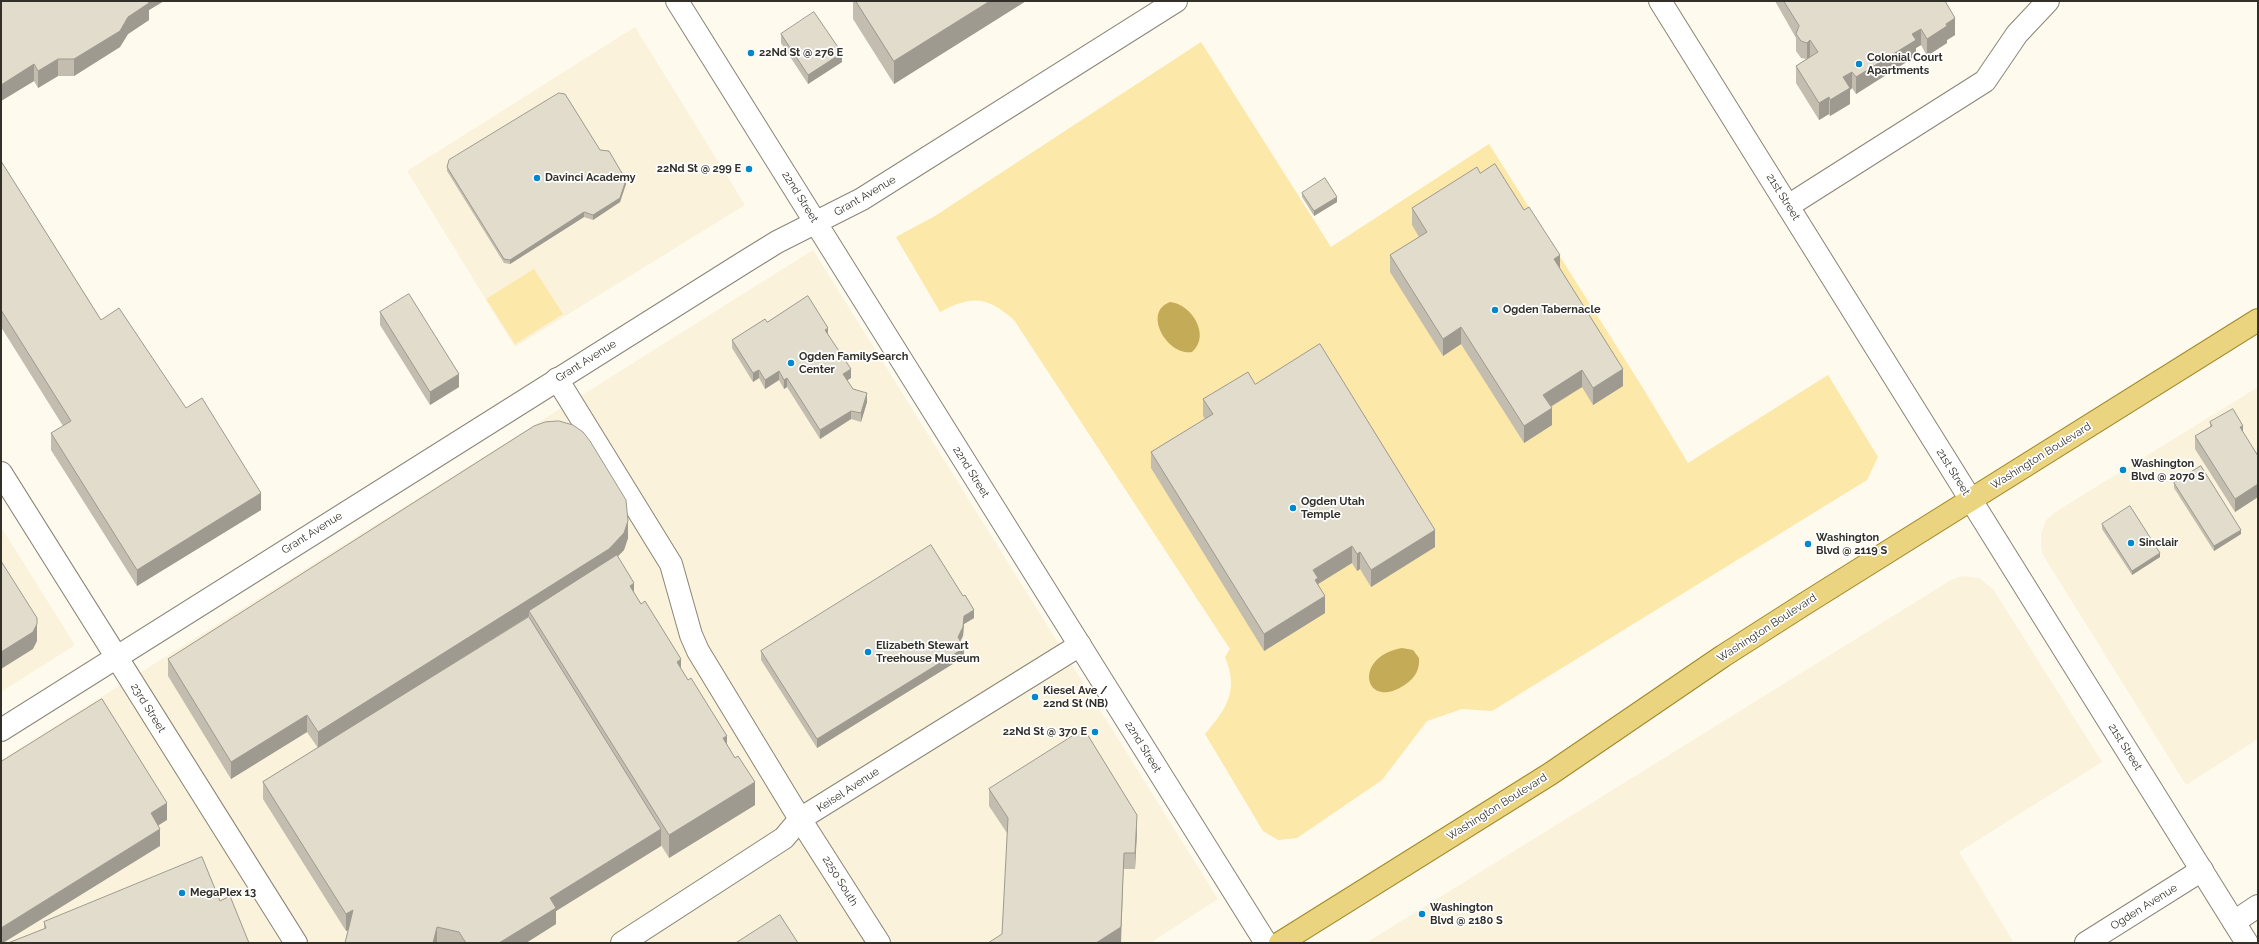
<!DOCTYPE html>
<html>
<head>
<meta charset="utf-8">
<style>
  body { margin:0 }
  #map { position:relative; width:2259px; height:944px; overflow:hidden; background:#fefaed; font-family:Raleway,sans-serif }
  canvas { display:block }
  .frame { position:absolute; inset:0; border:2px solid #323029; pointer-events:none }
</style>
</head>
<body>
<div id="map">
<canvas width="2259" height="944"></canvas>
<div class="frame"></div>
</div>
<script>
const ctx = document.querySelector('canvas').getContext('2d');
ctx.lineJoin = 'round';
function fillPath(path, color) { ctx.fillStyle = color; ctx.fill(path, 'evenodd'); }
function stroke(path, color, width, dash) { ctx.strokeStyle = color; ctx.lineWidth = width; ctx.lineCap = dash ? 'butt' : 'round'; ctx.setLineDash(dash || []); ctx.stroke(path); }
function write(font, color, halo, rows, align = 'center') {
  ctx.font = font + ' Raleway,sans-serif'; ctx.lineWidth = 3.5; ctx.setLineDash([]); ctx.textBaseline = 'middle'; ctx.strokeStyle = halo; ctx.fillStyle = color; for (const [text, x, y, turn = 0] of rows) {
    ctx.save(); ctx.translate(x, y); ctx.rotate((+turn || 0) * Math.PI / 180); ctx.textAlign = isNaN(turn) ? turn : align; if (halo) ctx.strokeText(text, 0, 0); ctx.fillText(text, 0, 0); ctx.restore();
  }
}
fillPath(new Path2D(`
  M 635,27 L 745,205 L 515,347 L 407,171 Z
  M 813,250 L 1218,899 L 1150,943 L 1,943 L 1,760 Z
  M 2258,387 L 2258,739 L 2186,785 L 2043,555 L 2041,547 L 2041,534 L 2046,520 L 2057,511 Z
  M 1,527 L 75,645 L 1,692 Z
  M 1962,576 L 1979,578 L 1993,589 L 2102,762 L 1959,852 L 2014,943 L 1366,943 L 1951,580 Z`), '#faf2da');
fillPath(new Path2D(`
  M 1201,42 L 1331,247 L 1489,144 L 1641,385 L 1688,463 L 1828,375 L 1878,457 L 1867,480 L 1492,711 L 1462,709 L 1427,721 L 1382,780 L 1297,838 L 1278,840 L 1263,831 L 1205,734 C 1227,708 1239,691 1225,657 L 1230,649 L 1014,320 C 987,296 972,295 940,312 L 896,237 L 935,216 Z
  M 534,269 L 563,314 L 515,344 L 486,299 Z`), '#fce8a8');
fillPath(new Path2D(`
  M 1170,302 C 1192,304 1211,336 1192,352 C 1167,356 1142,312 1170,302 Z
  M 1402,648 L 1413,650 L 1419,658 C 1420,669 1415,678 1406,684 C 1365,713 1351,657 1402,648 Z`), '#c4ab58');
const street = new Path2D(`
  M 1788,206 L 1985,81 L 2017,34 L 2048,1
  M 557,379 L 671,564 L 691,635 L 698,651 L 800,819 L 879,943
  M 2234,922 L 2258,906
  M 622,943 L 784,838 L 800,819 L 1080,645
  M 2086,943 L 2202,870`);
const secondary = new Path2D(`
  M 677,1 L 1266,943
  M 1660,1 L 2247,943
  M 1,473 L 296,943
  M 1,730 L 743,263 L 777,242 L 862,199 L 1176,1`);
const primary = new Path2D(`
  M 1280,943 L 1550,774 L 1723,656 L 1806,603 L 2258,320`);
stroke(street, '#8a8576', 24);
stroke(secondary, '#8a8576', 24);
stroke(primary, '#a08829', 24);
stroke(street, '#fff', 22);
stroke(secondary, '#fff', 22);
stroke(primary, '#ead47f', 22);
fillPath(new Path2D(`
  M 1,1 L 164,1 L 149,10 L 149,20 L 128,34 L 120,47 L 74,76 L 58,76 L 38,88 L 34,81 L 1,101 Z
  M 853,1 L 1026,1 L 894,84 L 853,19 Z
  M 1775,1 L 1945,1 L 1955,35 L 1947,40 L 1947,43 L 1927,56 L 1921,45 L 1916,48 L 1916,56 L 1856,94 L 1852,88 L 1850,90 L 1850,104 L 1830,116 L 1829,114 L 1819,120 L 1796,83 L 1796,66 L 1806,59 L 1801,58 L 1796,51 L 1796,38 Z
  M 781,34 L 842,62 L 808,84 L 781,43 Z
  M 600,150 L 626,184 L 620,202 L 593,220 L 584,217 L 510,264 L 504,263 L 447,171 L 447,167 Z
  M 1,161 L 101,320 L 186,408 L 261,510 L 137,586 L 51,450 L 51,433 L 63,426 L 1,327 Z
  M 1480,173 L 1560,268 L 1623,386 L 1593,405 L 1582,387 L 1551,407 L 1552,425 L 1524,443 L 1461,344 L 1443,356 L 1390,272 L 1390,255 L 1419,237 L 1412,225 L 1412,208 Z
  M 1302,193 L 1337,202 L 1314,216 L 1302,197 Z
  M 380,312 L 459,387 L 430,405 L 380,325 Z
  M 767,322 L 828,334 L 851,378 L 847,380 L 853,389 L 867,402 L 861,422 L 851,419 L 820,439 L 787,387 L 784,389 L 779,380 L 765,389 L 759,378 L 753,382 L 732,348 L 732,340 Z
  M 1255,384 L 1435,547 L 1371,587 L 1360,569 L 1357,571 L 1352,563 L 1318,584 L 1325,613 L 1264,651 L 1151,468 L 1151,452 L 1205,419 L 1203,416 L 1203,399 Z
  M 2210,422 L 2258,456 L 2258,497 L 2235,512 L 2195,449 L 2195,436 L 2210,427 Z
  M 2174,483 L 2241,534 L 2214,551 L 2174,488 Z
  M 2102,524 L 2160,557 L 2132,575 L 2102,529 Z
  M 628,538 L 624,550 L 617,557 L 634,593 L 727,744 L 755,805 L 669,858 L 661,845 L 661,846 L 556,911 L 556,924 L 526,943 L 345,943 L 348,930 L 346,931 L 263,799 L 263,782 L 529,617 L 529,616 L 318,748 L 307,732 L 231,779 L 168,676 L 168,659 Z
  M 974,618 L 964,624 L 963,636 L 960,641 L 964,657 L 817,748 L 761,660 L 761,651 Z
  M 989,789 L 1137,831 L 1135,869 L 1124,869 L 1007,833 L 989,806 Z
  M 220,901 L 44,929 L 44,922 Z`), '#c2bdaf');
fillPath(new Path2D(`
  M 145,1 L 164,1 L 149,10 L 149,20 L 128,34 L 120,47 L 74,76 L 74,59 L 128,17 Z
  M 990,1 L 1026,1 L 894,84 L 894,61 Z
  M 1955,18 L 1955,35 L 1947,40 L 1947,43 L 1927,56 L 1927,39 L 1946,24 Z
  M 1921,29 L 1921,45 L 1916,48 L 1916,56 L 1856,94 L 1856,77 L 1912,34 Z
  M 1810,40 L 1810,57 L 1807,59 L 1807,43 Z
  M 842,53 L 842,62 L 808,84 L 808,75 Z
  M 58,59 L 58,76 L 38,88 L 38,71 Z
  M 34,64 L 34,81 L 1,101 L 1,85 Z
  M 1852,72 L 1852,88 L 1850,90 L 1850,104 L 1830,116 L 1830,100 L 1843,77 Z
  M 1829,97 L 1829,114 L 1819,120 L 1819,103 Z
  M 626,180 L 626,184 L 620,202 L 593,220 L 593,215 Z
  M 1337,197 L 1337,202 L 1314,216 L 1314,211 Z
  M 584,212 L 584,217 L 510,264 L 510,260 Z
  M 1560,255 L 1560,272 L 1554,259 Z
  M 1461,327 L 1461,344 L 1443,356 L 1443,339 Z
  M 828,328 L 828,337 L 825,330 Z
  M 851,369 L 851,378 L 843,383 L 843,374 Z
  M 1623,369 L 1623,386 L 1593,405 L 1593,388 Z
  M 759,370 L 759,378 L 753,382 L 753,373 Z
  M 1582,370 L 1582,387 L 1543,411 L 1543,395 Z
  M 779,371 L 779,380 L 765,389 L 765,380 Z
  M 459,374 L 459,387 L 430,405 L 430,392 Z
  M 787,378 L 787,387 L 784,389 L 784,380 Z
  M 867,393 L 867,402 L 861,422 L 861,413 Z
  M 1552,408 L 1552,425 L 1524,443 L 1524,426 Z
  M 851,411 L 851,419 L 820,439 L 820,430 Z
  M 2243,426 L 2243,439 L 2240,427 Z
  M 2258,484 L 2258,497 L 2235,512 L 2235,499 Z
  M 261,493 L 261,510 L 137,586 L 137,570 Z
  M 628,521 L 628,538 L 624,550 L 609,565 L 529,611 L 529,616 L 318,748 L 318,732 Z
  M 1435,530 L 1435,547 L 1371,587 L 1371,570 Z
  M 2241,530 L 2241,534 L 2214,551 L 2214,546 Z
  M 1352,546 L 1352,563 L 1318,584 L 1318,595 L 1313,570 Z
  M 1360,552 L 1360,569 L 1357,571 L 1357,554 Z
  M 2160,553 L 2160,557 L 2132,575 L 2132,571 Z
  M 634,583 L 634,607 L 630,586 Z
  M 1325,596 L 1325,613 L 1264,651 L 1264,634 Z
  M 974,610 L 974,618 L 964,624 L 963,636 L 958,646 L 958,637 L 964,616 Z
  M 37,624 L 37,641 L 33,649 L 1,669 L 1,652 Z
  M 964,648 L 964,657 L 817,748 L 817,739 Z
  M 681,659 L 681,682 L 677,662 Z
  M 307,715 L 307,732 L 231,779 L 231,762 Z
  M 727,736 L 727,759 L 723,738 Z
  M 755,782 L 755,805 L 669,858 L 669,835 Z
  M 167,803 L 167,820 L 151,830 L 151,813 Z
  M 1137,815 L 1137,831 L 1135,869 L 1135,853 Z
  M 160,829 L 160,846 L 3,943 L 1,943 L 1,928 Z
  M 661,829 L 661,846 L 556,911 L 556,924 L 526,943 L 499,943 L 550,898 Z
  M 1124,853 L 1121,943 L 1096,943 Z
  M 353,910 L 353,927 L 346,931 L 346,914 Z
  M 437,927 L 437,943 L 433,943 Z`), '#9e9a8f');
const building = new Path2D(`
  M 1,1 L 148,1 L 149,3 L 128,17 L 120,31 L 74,59 L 58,59 L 38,71 L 34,64 L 1,85 Z
  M 856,1 L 990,1 L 894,61 Z
  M 1784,1 L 1945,1 L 1955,18 L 1946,24 L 1947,26 L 1927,39 L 1921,29 L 1912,34 L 1916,40 L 1856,77 L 1852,72 L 1843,77 L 1850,88 L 1830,100 L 1829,97 L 1819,103 L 1796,66 L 1818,52 L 1810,40 L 1807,43 L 1801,41 L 1796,34 L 1799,26 Z
  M 814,12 L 842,53 L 808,75 L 781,34 Z
  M 559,93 L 565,94 L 600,150 L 609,151 L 626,180 L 620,198 L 593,215 L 584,212 L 510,260 L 504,259 L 447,167 L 449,160 Z
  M 1,161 L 101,320 L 119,308 L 186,408 L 202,398 L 261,493 L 137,570 L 51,433 L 71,421 L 1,310 Z
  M 1495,164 L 1524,210 L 1529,207 L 1560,255 L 1554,259 L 1623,369 L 1593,388 L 1582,370 L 1543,395 L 1552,408 L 1524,426 L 1461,327 L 1443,339 L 1390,255 L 1427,232 L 1412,208 L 1477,167 L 1480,173 Z
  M 1325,178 L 1337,197 L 1314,211 L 1302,193 Z
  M 409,294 L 459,374 L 430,392 L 380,312 Z
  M 808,296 L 828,328 L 825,330 L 851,369 L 843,374 L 853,389 L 867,393 L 861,413 L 851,411 L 820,430 L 787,378 L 784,380 L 779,371 L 765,380 L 759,370 L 753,373 L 732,340 L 765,319 L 767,322 Z
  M 1320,344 L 1435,530 L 1371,570 L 1360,552 L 1357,554 L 1352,546 L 1313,570 L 1318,578 L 1315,580 L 1325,596 L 1264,634 L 1151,452 L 1213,414 L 1203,399 L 1248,372 L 1255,384 Z
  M 2233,409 L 2243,426 L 2240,427 L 2258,456 L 2258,484 L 2235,499 L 2195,436 L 2212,426 L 2210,422 Z
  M 559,421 L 573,425 L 583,432 L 590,441 L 626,500 L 628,521 L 624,533 L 609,549 L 318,732 L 307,715 L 231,762 L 168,659 L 534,426 L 545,422 Z
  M 2201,466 L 2241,530 L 2214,546 L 2174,483 Z
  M 2130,506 L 2160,553 L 2132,571 L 2102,524 Z
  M 931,545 L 963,596 L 965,595 L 974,610 L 964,616 L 963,627 L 958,637 L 964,648 L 817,739 L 761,651 Z
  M 617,555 L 634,583 L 630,586 L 641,604 L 645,601 L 681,659 L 677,662 L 688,680 L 691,678 L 727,736 L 723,738 L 735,758 L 738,756 L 755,782 L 669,835 L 529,611 Z
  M 1,561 L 37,618 L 37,624 L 33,632 L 1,652 Z
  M 529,617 L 661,829 L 550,898 L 556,908 L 499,943 L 466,943 L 459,932 L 437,927 L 433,943 L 345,943 L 353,910 L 346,914 L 263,782 Z
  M 102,699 L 167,803 L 151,813 L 160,829 L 1,928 L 1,762 Z
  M 1084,729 L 1137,815 L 1135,853 L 1124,853 L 1121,927 L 1096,943 L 988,943 L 1002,934 L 1008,818 L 989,789 Z
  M 202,857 L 220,901 L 230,896 L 249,943 L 8,943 L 46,928 L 44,922 Z
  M 780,915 L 798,943 L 736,943 Z`);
fillPath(building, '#e1dccc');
stroke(building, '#9e9a8f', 1);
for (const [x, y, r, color] of [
  [751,53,4,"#0087ce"],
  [1859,64,4,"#0087ce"],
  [749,169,4,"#0087ce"],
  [537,178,4,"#0087ce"],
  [1495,310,4,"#0087ce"],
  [791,363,4,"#0087ce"],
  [2123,470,4,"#0087ce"],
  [1293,508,4,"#0087ce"],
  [2131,543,4,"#0087ce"],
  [1808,544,4,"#0087ce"],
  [868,652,4,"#0087ce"],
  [1035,697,4,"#0087ce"],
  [1095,732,4,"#0087ce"],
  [182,893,4,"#0087ce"],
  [1422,914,4,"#0087ce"]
]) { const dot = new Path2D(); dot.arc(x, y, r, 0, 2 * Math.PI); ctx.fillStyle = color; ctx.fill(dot); stroke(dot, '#fff', 1.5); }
write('bold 11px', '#323029', '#fff', [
  ["22Nd St @ 276 E",759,53],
  ["Colonial Court",1867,58],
  ["Apartments",1867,71],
  ["22Nd St @ 299 E",741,169,"right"],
  ["Davinci Academy",545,178],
  ["Ogden Tabernacle",1503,310],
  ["Ogden FamilySearch",799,357],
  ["Center",799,370],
  ["Washington",2131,464],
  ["Blvd @ 2070 S",2131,477],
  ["Ogden Utah",1301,502],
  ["Temple",1301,515],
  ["Washington",1816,538],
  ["Blvd @ 2119 S",1816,551],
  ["Sinclair",2139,543],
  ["Elizabeth Stewart",876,646],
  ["Treehouse Museum",876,659],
  ["Kiesel Ave /",1043,691],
  ["22nd St (NB)",1043,704],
  ["22Nd St @ 370 E",1087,732,"right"],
  ["MegaPlex 13",190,893],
  ["Washington",1430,908],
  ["Blvd @ 2180 S",1430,921]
], 'left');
write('11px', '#323029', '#fff', [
  ["Grant Avenue",865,196,-30],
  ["22nd Street",800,197,58],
  ["21st Street",1783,197,58],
  ["Grant Avenue",586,361,-32],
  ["Washington Boulevard",2041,456,-32],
  ["22nd Street",971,472,58],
  ["21st Street",1953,472,58],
  ["Grant Avenue",312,533,-32],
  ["Washington Boulevard",1767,628,-33],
  ["23rd Street",148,708,58],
  ["22nd Street",1143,747,58],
  ["21st Street",2125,747,58],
  ["Keisel Avenue",848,790,-33],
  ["Washington Boulevard",1497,807,-32],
  ["2250 South",840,881,58],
  ["Ogden Avenue",2144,907,-32]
]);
</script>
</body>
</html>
